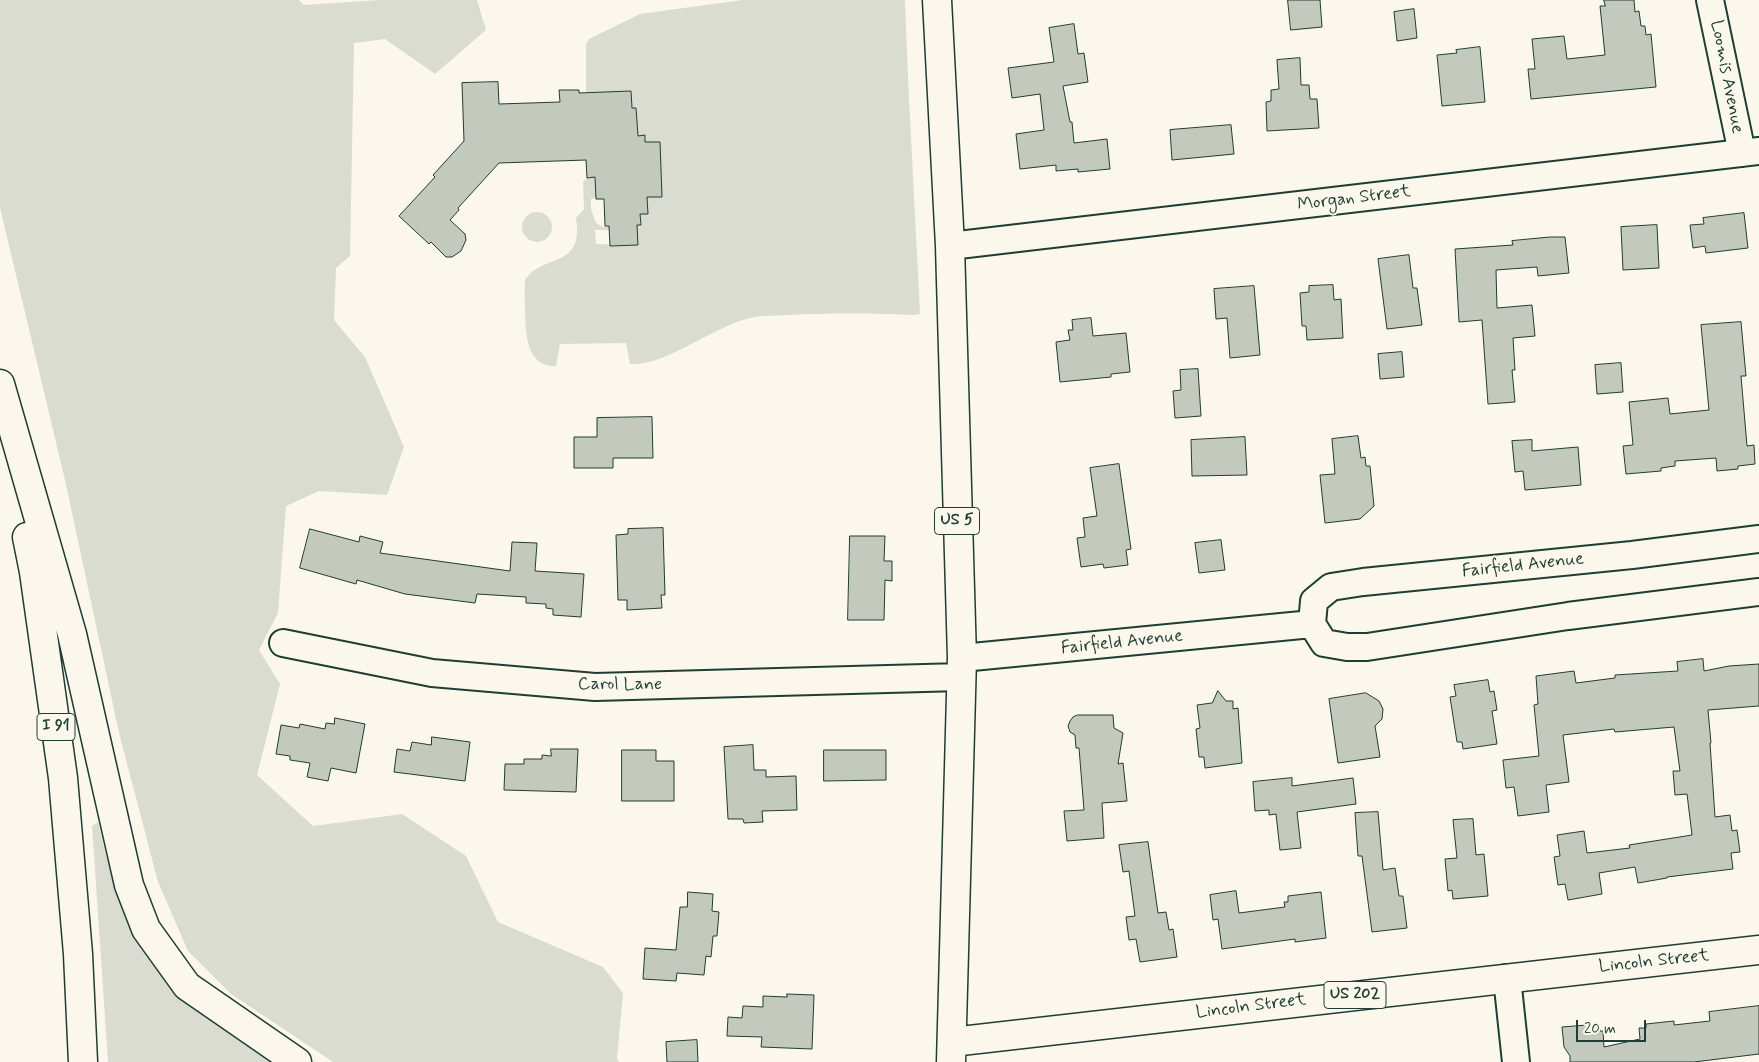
<!DOCTYPE html>
<html>
<head>
<meta charset="utf-8">
<style>
  body { margin:0 }
  #map { position:relative; width:1759px; height:1062px; overflow:hidden; background:#fbf7ec; font-family:Mynerve,sans-serif }
  canvas { display:block }
  .scale { position:absolute; left:1576px; top:1020px; width:70px; height:22px; box-sizing:border-box; border:2px solid #1f3d34; border-top:0; padding-left:6px; font-size:15px; line-height:18px; white-space:nowrap; color:#1f3d34; -webkit-text-stroke:4px #fbf7ec; paint-order:stroke }
</style>
</head>
<body>
<div id="map">
<canvas width="1759" height="1062"></canvas>
<div class="scale">20 m</div>
</div>
<script>
const ctx = document.querySelector('canvas').getContext('2d');
ctx.lineJoin = 'round';
function fillPath(path, color) { ctx.fillStyle = color; ctx.fill(path, 'evenodd'); }
function stroke(path, color, width, dash) { ctx.strokeStyle = color; ctx.lineWidth = width; ctx.lineCap = dash ? 'butt' : 'round'; ctx.setLineDash(dash || []); ctx.stroke(path); }
function write(font, color, halo, rows, align = 'center') {
  ctx.font = font + ' Mynerve,sans-serif'; ctx.lineWidth = 4; ctx.setLineDash([]); ctx.textBaseline = 'middle'; ctx.strokeStyle = halo; ctx.fillStyle = color; for (const [text, x, y, turn = 0] of rows) {
    ctx.save(); ctx.translate(x, y); ctx.rotate((+turn || 0) * Math.PI / 180); ctx.textAlign = isNaN(turn) ? turn : align; if (halo) ctx.strokeText(text, 0, 0); ctx.fillText(text, 0, 0); ctx.restore();
  }
}
fillPath(new Path2D(`
  M 0,0 L 299,0 L 304,5 L 379,0 L 477,0 L 486,30 L 435,74 L 385,39 L 354,43 L 350,256 L 336,268 L 334,320 L 365,357 L 404,447 L 387,495 L 319,491 L 286,506 L 278,613 L 259,650 L 280,684 L 257,775 L 313,826 L 402,814 L 466,856 L 498,922 L 603,967 L 623,993 L 617,1059 L 619,1062 L 333,1062 L 231,994 L 188,951 L 158,882 L 119,733 L 65,480 L 0,208 Z
  M 742,0 L 905,0 L 908,78 L 920,314 L 912,315 C 870,313 829,313 787,315 C 773,316 759,315 746,319 C 712,328 663,367 630,364 L 626,343 L 560,344 L 556,366 C 526,367 526,334 525,312 C 525,302 524,291 525,280 C 544,252 584,270 576,218 L 584,209 L 583,182 L 587,178 L 595,177 L 596,197 L 591,199 L 591,209 L 596,223 L 603,227 L 610,226 L 610,230 L 595,230 L 596,244 L 638,245 L 637,225 L 641,224 L 640,214 L 648,214 L 647,197 L 662,197 L 660,142 L 645,142 L 645,135 L 638,136 L 636,109 L 632,108 L 631,91 L 586,94 L 586,44 L 589,39 L 640,14 Z
  M522 227a15 15 0 1 1 30 0a15 15 0 1 1-30 0Z
  M 98,822 C 109,870 123,925 153,965 C 184,1006 229,1033 271,1062 L 108,1062 L 92,826 Z`), '#dbdcd1');
const building = new Path2D(`
  M 1288,0 L 1320,0 L 1322,27 L 1291,30 Z
  M 1604,0 L 1634,0 L 1635,12 L 1639,11 L 1641,26 L 1645,26 L 1646,35 L 1651,34 L 1656,87 L 1531,99 L 1528,69 L 1535,69 L 1532,39 L 1564,36 L 1567,59 L 1605,55 L 1600,6 L 1605,6 Z
  M 1414,9 L 1417,38 L 1397,41 L 1394,12 Z
  M 1074,24 L 1078,54 L 1084,53 L 1088,82 L 1063,86 L 1070,122 L 1072,122 L 1074,143 L 1107,139 L 1110,169 L 1078,172 L 1078,169 L 1056,171 L 1056,165 L 1020,169 L 1016,134 L 1044,130 L 1040,94 L 1012,98 L 1008,68 L 1054,62 L 1049,28 Z
  M 1480,47 L 1485,102 L 1442,106 L 1437,55 L 1457,53 L 1456,50 Z
  M 1300,58 L 1301,85 L 1309,85 L 1310,99 L 1317,99 L 1319,128 L 1267,131 L 1266,102 L 1271,101 L 1271,90 L 1279,89 L 1277,60 Z
  M 498,82 L 499,104 L 560,102 L 559,90 L 579,90 L 579,93 L 631,91 L 632,108 L 636,108 L 638,136 L 645,135 L 645,142 L 660,142 L 662,197 L 647,197 L 648,214 L 640,214 L 641,225 L 637,225 L 638,245 L 610,246 L 609,226 L 605,226 L 604,199 L 596,199 L 595,177 L 587,178 L 586,160 L 499,163 L 458,208 L 459,210 L 450,220 L 465,234 L 466,240 L 461,251 L 452,257 L 446,257 L 431,242 L 429,244 L 399,216 L 435,177 L 433,175 L 464,141 L 462,83 Z
  M 1231,125 L 1234,154 L 1172,160 L 1170,130 Z
  M 1744,213 L 1748,248 L 1706,253 L 1705,246 L 1693,248 L 1690,225 L 1704,224 L 1703,218 Z
  M 1657,225 L 1659,268 L 1623,270 L 1621,227 Z
  M 1550,237 L 1565,237 L 1569,273 L 1538,276 L 1537,267 L 1496,270 L 1497,308 L 1532,305 L 1535,336 L 1513,338 L 1515,370 L 1512,370 L 1515,402 L 1488,404 L 1482,320 L 1459,322 L 1455,249 L 1513,245 L 1512,241 Z
  M 1409,255 L 1413,288 L 1417,288 L 1422,325 L 1387,329 L 1378,259 Z
  M 1333,285 L 1334,300 L 1341,299 L 1343,338 L 1307,340 L 1306,326 L 1302,326 L 1300,293 L 1309,292 L 1309,286 Z
  M 1254,286 L 1260,355 L 1230,358 L 1227,318 L 1216,319 L 1214,289 Z
  M 1091,318 L 1093,336 L 1126,333 L 1130,372 L 1111,374 L 1111,377 L 1060,382 L 1056,342 L 1070,340 L 1068,330 L 1073,330 L 1072,320 Z
  M 1741,322 L 1746,376 L 1741,376 L 1747,446 L 1754,445 L 1755,464 L 1738,466 L 1738,469 L 1717,471 L 1716,458 L 1675,461 L 1675,466 L 1661,468 L 1661,471 L 1626,474 L 1623,446 L 1633,445 L 1629,402 L 1668,398 L 1670,414 L 1709,410 L 1701,325 Z
  M 1402,352 L 1404,377 L 1380,379 L 1378,354 Z
  M 1621,363 L 1623,392 L 1597,394 L 1595,365 Z
  M 1198,369 L 1201,416 L 1175,418 L 1173,391 L 1181,390 L 1180,370 Z
  M 652,417 L 653,458 L 613,458 L 613,468 L 574,468 L 574,437 L 597,437 L 597,418 Z
  M 1358,436 L 1361,458 L 1365,457 L 1366,466 L 1370,466 L 1374,506 L 1360,519 L 1325,523 L 1320,475 L 1335,474 L 1332,439 Z
  M 1245,437 L 1247,475 L 1192,476 L 1191,440 Z
  M 1532,440 L 1532,451 L 1578,447 L 1581,485 L 1525,490 L 1523,471 L 1515,472 L 1512,441 Z
  M 1119,464 L 1131,549 L 1126,550 L 1128,565 L 1104,568 L 1103,564 L 1081,567 L 1077,538 L 1085,537 L 1083,518 L 1097,516 L 1090,468 Z
  M 663,528 L 665,595 L 661,595 L 662,608 L 627,610 L 627,600 L 618,600 L 616,535 L 628,534 L 628,529 Z
  M 310,529 L 359,542 L 360,536 L 383,542 L 380,553 L 510,571 L 512,542 L 537,543 L 535,571 L 584,574 L 581,617 L 553,615 L 553,609 L 546,608 L 546,604 L 526,603 L 526,597 L 477,594 L 475,603 L 405,594 L 357,580 L 356,584 L 300,568 Z
  M 850,536 L 885,536 L 884,561 L 892,561 L 892,581 L 885,580 L 884,620 L 848,620 Z
  M 1221,540 L 1225,570 L 1199,573 L 1195,543 Z
  M 1703,659 L 1704,671 L 1729,666 L 1759,664 L 1759,706 L 1708,710 L 1711,743 L 1710,743 L 1715,817 L 1730,815 L 1732,831 L 1737,830 L 1740,852 L 1731,853 L 1733,869 L 1667,877 L 1667,878 L 1638,883 L 1635,867 L 1599,873 L 1602,894 L 1568,900 L 1565,884 L 1558,885 L 1554,857 L 1560,856 L 1557,835 L 1584,831 L 1587,853 L 1630,848 L 1629,845 L 1692,835 L 1687,794 L 1675,795 L 1673,771 L 1680,771 L 1674,727 L 1615,732 L 1614,729 L 1563,735 L 1569,782 L 1546,785 L 1549,812 L 1518,816 L 1514,787 L 1506,788 L 1503,760 L 1539,756 L 1534,705 L 1538,704 L 1536,676 L 1574,671 L 1576,683 L 1615,678 L 1615,675 L 1678,671 L 1677,662 Z
  M 1488,680 L 1490,692 L 1494,691 L 1497,710 L 1492,711 L 1497,744 L 1463,749 L 1462,742 L 1457,742 L 1450,697 L 1456,696 L 1454,685 Z
  M 1218,691 L 1226,701 L 1233,701 L 1233,709 L 1238,708 L 1242,763 L 1205,768 L 1204,757 L 1199,757 L 1196,729 L 1200,728 L 1197,705 L 1212,703 Z
  M 1366,693 L 1379,701 L 1383,709 L 1382,719 L 1375,726 L 1380,757 L 1338,763 L 1329,699 Z
  M 1078,715 L 1113,715 L 1114,728 L 1123,733 L 1118,764 L 1123,763 L 1127,801 L 1102,803 L 1104,838 L 1067,841 L 1064,811 L 1084,810 L 1079,748 L 1076,748 L 1075,735 L 1070,732 L 1068,726 L 1070,721 L 1073,717 Z
  M 335,718 L 365,724 L 356,773 L 331,768 L 328,781 L 307,777 L 310,763 L 290,760 L 290,756 L 276,754 L 281,725 L 299,728 L 300,724 L 325,729 L 326,723 L 334,724 Z
  M 432,737 L 470,742 L 465,781 L 394,772 L 397,749 L 410,751 L 412,742 L 431,745 Z
  M 753,745 L 754,770 L 766,770 L 766,777 L 796,776 L 797,810 L 762,811 L 763,822 L 744,823 L 743,819 L 728,819 L 724,747 Z
  M 551,749 L 578,749 L 576,792 L 504,790 L 505,764 L 524,764 L 524,759 L 542,759 L 542,755 L 551,756 Z
  M 622,750 L 656,750 L 656,761 L 674,761 L 674,801 L 622,801 Z
  M 824,750 L 886,750 L 886,780 L 824,781 Z
  M 1292,778 L 1292,786 L 1353,778 L 1356,804 L 1297,812 L 1301,848 L 1280,850 L 1276,814 L 1269,815 L 1269,810 L 1255,811 L 1253,782 Z
  M 1378,812 L 1383,870 L 1395,868 L 1399,896 L 1403,896 L 1407,928 L 1372,932 L 1362,856 L 1358,856 L 1355,813 Z
  M 1473,819 L 1476,855 L 1484,854 L 1488,896 L 1453,899 L 1452,890 L 1448,891 L 1445,859 L 1457,858 L 1453,820 Z
  M 1148,842 L 1158,913 L 1166,912 L 1169,930 L 1173,929 L 1177,957 L 1140,962 L 1136,939 L 1129,940 L 1126,917 L 1135,916 L 1129,871 L 1123,872 L 1119,845 Z
  M 1236,891 L 1239,913 L 1285,907 L 1284,902 L 1288,902 L 1288,896 L 1321,892 L 1326,938 L 1295,942 L 1295,939 L 1222,949 L 1218,919 L 1213,920 L 1210,895 Z
  M 688,892 L 713,894 L 712,911 L 719,912 L 717,936 L 713,936 L 711,957 L 706,956 L 704,975 L 677,973 L 676,981 L 643,979 L 645,948 L 676,950 L 680,907 L 687,907 Z
  M 787,994 L 814,995 L 812,1049 L 761,1047 L 762,1037 L 727,1036 L 728,1017 L 742,1018 L 743,1006 L 763,1007 L 763,996 L 787,997 Z
  M 1759,1006 L 1759,1054 L 1694,1062 L 1570,1062 L 1570,1056 L 1564,1047 L 1562,1027 L 1599,1024 L 1600,1031 L 1603,1031 L 1604,1047 L 1640,1039 L 1639,1028 L 1646,1028 L 1646,1024 L 1674,1021 L 1674,1025 L 1710,1021 L 1709,1012 Z
  M 697,1040 L 698,1062 L 667,1062 L 666,1042 Z`);
fillPath(building, '#c4c9be');
stroke(building, '#1f3d34', 1);
const minor = new Path2D(`
  M 1710,0 L 1742,153
  M 950,246 L 1759,151
  M 1759,539 L 1632,555 L 1363,582 L 1331,587 L 1314,601 L 1312,624 L 1324,643 L 1347,647 L 1367,647 L 1568,616 L 1759,592
  M 283,643 L 432,673 L 595,687 L 961,677
  M 962,658 L 1312,624
  M 1507,978 L 1516,1062`);
const primary = new Path2D(`
  M 937,0 L 950,246 L 962,658 L 951,1062
  M 952,1042 L 1759,950`);
const motorway = new Path2D(`
  M 0,384 L 72,634 L 129,885 L 146,929 L 187,986 L 297,1062
  M 27,537 L 34,572 L 63,778 L 78,954 L 83,1062`);
stroke(minor, '#1f3d34', 30);
stroke(primary, '#1f3d34', 31);
stroke(motorway, '#1f3d34', 31);
stroke(minor, '#fbf7ec', 26);
stroke(primary, '#fbf7ec', 28);
stroke(motorway, '#fbf7ec', 28);
for (const [x, y, w] of [
  [957,521,45],
  [56,727,38],
  [1355,995,62]
]) { const box = new Path2D(); box.roundRect(x - w / 2, y - 13.5, w, 27, 4); ctx.fillStyle = '#fbf7ec'; ctx.fill(box); stroke(box, '#1f3d34', 1); }
write('bold 16px', '#1f3d34', null, [
  ["US 5",957,521],
  ["I 91",56,727],
  ["US 202",1355,995]
]);
write('18px', '#1f3d34', '#fbf7ec', [
  ["Loomis Avenue",1726,77,79],
  ["Morgan Street",1354,199,-7],
  ["Fairfield Avenue",1523,566,-6],
  ["Fairfield Avenue",1122,643,-6],
  ["Carol Lane",620,685],
  ["Lincoln Street",1654,962,-6],
  ["Lincoln Street",1251,1007,-7]
]);
</script>
</body>
</html>
